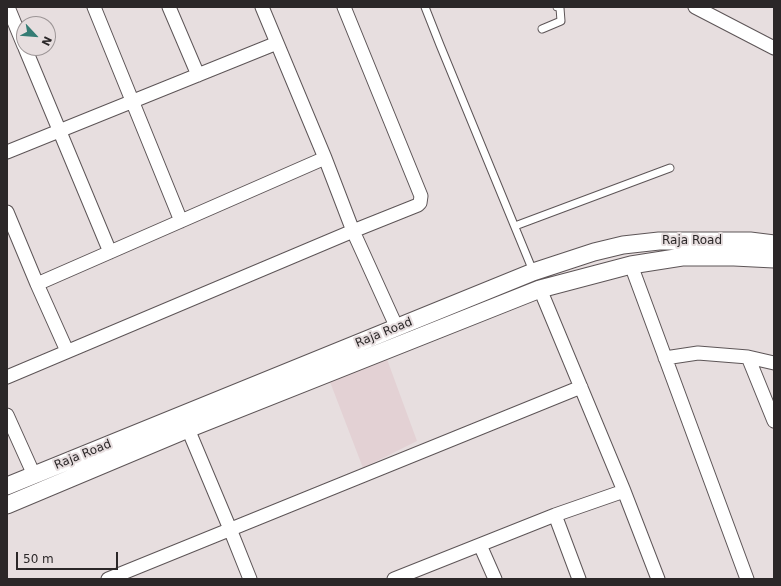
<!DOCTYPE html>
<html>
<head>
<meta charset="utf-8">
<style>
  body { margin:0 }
  #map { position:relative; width:781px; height:586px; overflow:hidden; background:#e7dedf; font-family:"DejaVu Sans",sans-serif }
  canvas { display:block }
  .frame { position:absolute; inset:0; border:8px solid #2b2728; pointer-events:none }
  .north { position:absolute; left:16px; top:16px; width:40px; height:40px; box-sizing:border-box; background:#e7dedf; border:1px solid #9c9596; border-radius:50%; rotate:116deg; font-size:11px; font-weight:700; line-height:16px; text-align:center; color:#2b2728 }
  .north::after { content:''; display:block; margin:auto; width:14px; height:18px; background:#357c74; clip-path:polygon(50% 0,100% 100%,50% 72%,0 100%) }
  .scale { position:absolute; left:16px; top:552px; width:102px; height:18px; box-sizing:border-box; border:2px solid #2b2728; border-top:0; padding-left:5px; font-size:12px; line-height:14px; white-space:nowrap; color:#2b2728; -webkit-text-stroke:3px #e7dedf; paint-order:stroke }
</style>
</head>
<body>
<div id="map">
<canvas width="781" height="586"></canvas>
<div class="frame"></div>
<div class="north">N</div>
<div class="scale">50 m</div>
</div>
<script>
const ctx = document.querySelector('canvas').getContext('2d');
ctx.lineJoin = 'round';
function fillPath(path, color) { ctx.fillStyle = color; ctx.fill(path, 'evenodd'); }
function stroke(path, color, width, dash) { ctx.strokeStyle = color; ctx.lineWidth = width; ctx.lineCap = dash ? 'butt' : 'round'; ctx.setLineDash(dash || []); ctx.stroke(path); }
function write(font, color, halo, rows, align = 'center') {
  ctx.font = font + ' "DejaVu Sans",sans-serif'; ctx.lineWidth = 4; ctx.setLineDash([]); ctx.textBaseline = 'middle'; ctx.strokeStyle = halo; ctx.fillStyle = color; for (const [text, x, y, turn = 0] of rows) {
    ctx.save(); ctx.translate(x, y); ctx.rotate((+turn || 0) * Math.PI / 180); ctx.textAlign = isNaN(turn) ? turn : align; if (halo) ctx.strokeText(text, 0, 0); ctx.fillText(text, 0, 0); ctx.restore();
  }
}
fillPath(new Path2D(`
  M 384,351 L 417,441 L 363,468 L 327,374 Z`), '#e3d1d4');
const service = new Path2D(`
  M 425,7 L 440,45 L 533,271
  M 542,29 L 561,21 L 560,8 L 557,7
  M 515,226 L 670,168`);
const minor = new Path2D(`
  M 8,7 L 24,46
  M 94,7 L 181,221
  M 169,7 L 198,75
  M 262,7 L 325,158 L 353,231 L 397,328
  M 695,7 L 774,48
  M 25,48 L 110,252
  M 7,152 L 277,43
  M 7,212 L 37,284 L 325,158
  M 631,265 L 747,579
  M 37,284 L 67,351
  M 540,289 L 624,491 L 658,579
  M 665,358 L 698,353 L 748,357
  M 774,363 L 748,357 L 774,421
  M 7,377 L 353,231 L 418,205 L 420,203 L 421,196 L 344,7
  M 7,415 L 34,475
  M 188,429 L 230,529 L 250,579
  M 555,515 L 579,579
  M 480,545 L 495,579
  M 108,579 L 581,387
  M 394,579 L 555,515 L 624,491`);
const tertiary = new Path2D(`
  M 7,486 L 533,272 L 594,252 L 623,245 L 659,241 L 750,241 L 774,244
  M 7,505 L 188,429 L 540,289 L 631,265 L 682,257 L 734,257 L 774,259`);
stroke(service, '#5d5557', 9);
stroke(minor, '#5d5557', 15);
stroke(tertiary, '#5d5557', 19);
stroke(service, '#fff', 7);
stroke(minor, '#fff', 13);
stroke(tertiary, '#fff', 17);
write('12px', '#2b2728', '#e7dedf', [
  ["Raja Road",692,241],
  ["Raja Road",384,333,-22],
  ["Raja Road",83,455,-22]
]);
</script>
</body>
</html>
